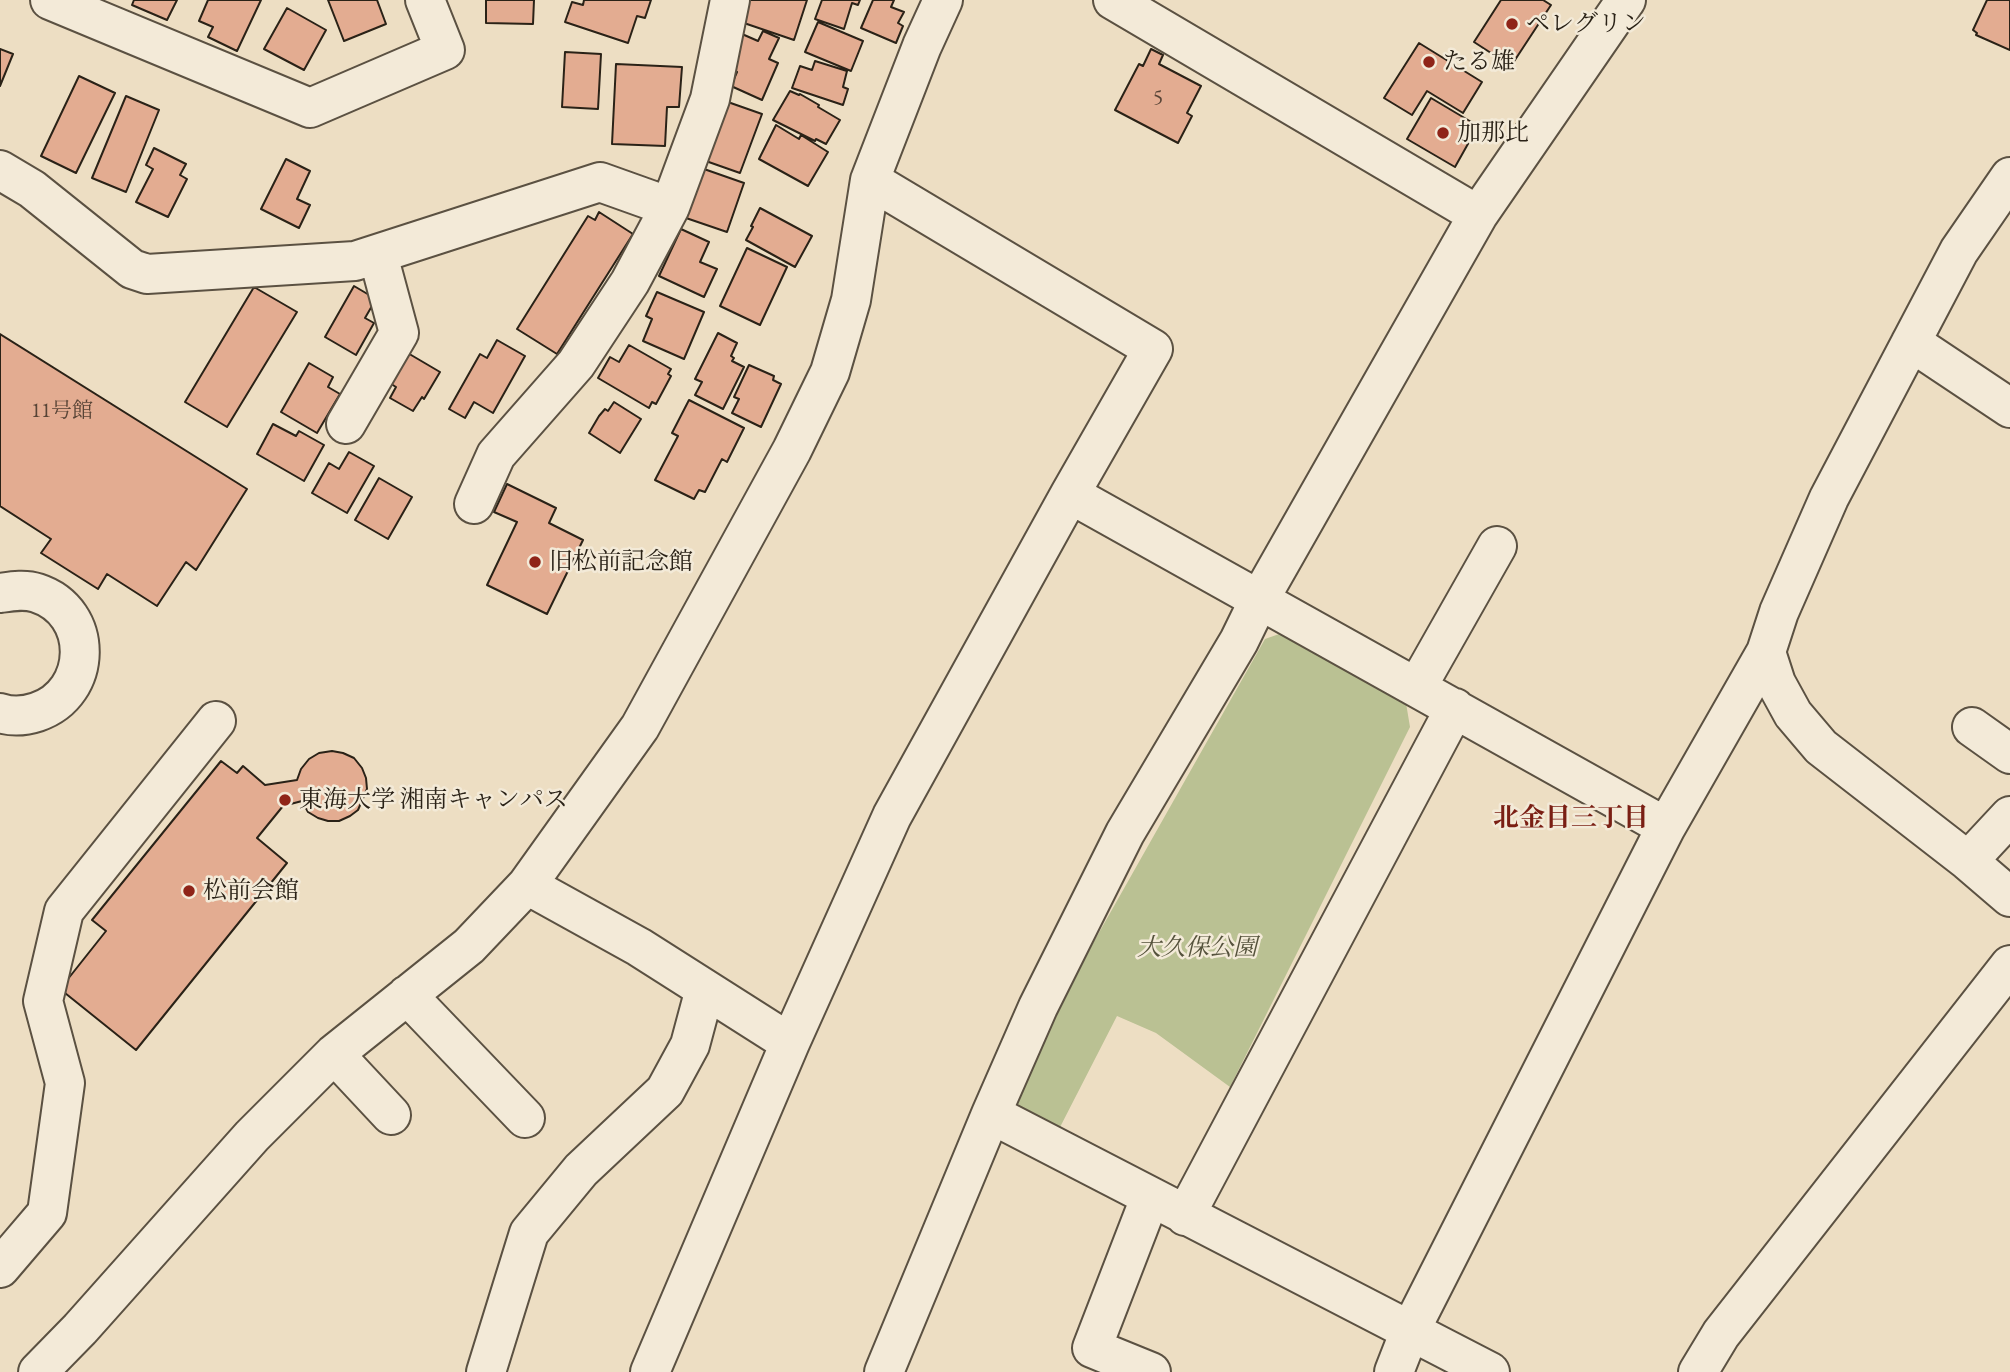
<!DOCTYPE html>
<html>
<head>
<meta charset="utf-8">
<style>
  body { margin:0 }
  canvas { display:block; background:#eddec3 }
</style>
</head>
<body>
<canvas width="2010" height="1372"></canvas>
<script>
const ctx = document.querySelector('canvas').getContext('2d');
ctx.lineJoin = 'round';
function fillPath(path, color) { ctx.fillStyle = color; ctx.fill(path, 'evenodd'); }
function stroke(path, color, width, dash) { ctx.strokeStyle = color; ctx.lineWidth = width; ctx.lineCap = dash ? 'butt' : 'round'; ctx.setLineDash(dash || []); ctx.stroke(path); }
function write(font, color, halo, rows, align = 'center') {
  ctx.font = font + ' "EB Garamond","Noto Serif JP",serif'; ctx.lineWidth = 5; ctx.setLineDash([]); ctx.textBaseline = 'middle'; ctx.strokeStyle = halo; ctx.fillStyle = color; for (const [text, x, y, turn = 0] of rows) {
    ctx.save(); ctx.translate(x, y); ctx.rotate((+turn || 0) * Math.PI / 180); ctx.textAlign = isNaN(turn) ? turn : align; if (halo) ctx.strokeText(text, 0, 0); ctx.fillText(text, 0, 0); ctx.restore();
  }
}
fillPath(new Path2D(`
  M 1282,633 L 1406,703 L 1410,727 L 1230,1087 L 1156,1033 L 1117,1016 L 1057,1133 L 1007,1108 L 1066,991 L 1265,639 Z`), '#bac193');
const building = new Path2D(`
  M 134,0 L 177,0 L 167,20 L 132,5 Z
  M 208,0 L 261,0 L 237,51 L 208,37 L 213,27 L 199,21 Z
  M 328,0 L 377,0 L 386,24 L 344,41 Z
  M 486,0 L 534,0 L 533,24 L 486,23 Z
  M 584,0 L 651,0 L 645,18 L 637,16 L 628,43 L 565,22 L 572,2 L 583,5 Z
  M 749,0 L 807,0 L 794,40 L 741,22 Z
  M 822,0 L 860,0 L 858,5 L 852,3 L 844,29 L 815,19 Z
  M 873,0 L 894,0 L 891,7 L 904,12 L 898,23 L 903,26 L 896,43 L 861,28 Z
  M 1501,0 L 1543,0 L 1551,5 L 1511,66 L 1474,42 Z
  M 1987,0 L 2010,0 L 2010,50 L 1976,35 L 1977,33 L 1973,30 Z
  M 287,8 L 326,30 L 304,70 L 264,49 Z
  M 818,22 L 863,41 L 851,71 L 805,52 Z
  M 763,31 L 779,38 L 769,59 L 778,63 L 762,100 L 731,86 L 737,72 L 727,68 L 742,34 L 758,41 Z
  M 1419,43 L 1482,82 L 1463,113 L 1427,91 L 1412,115 L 1384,98 Z
  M 0,49 L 13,54 L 0,86 Z
  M 1151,49 L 1163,55 L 1159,64 L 1201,86 L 1187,113 L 1192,116 L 1178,143 L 1115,110 L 1139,64 L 1143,66 Z
  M 565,52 L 601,54 L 598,109 L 562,107 Z
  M 815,61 L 847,71 L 843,87 L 848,89 L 843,105 L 792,88 L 800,66 L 812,70 Z
  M 616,64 L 682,67 L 679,107 L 667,107 L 665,146 L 612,144 Z
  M 79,76 L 115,93 L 76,173 L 41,156 Z
  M 790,91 L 799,95 L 800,94 L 819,105 L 818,107 L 840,120 L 826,144 L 816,139 L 815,141 L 773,120 Z
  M 126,96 L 159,110 L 126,192 L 92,178 Z
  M 1431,98 L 1478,126 L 1455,167 L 1407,139 Z
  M 725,101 L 762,114 L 740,173 L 703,160 Z
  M 776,125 L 799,139 L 801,135 L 828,152 L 808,186 L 759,159 Z
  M 154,148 L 186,164 L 180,175 L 187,179 L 168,217 L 136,202 L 153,169 L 146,165 Z
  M 286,159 L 310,171 L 297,199 L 310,205 L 299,228 L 261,209 Z
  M 704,169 L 744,183 L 727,232 L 686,218 Z
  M 760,208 L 812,236 L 795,267 L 746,240 L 753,227 L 751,226 Z
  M 599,212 L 633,234 L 557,354 L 517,329 L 588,216 L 595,220 Z
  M 681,229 L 709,242 L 700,262 L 717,269 L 704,297 L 659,276 Z
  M 747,248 L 787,267 L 760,325 L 720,306 Z
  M 354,286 L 376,299 L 365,318 L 374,323 L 356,355 L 325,337 Z
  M 254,287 L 297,312 L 227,427 L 185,402 Z
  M 657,292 L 704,312 L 684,359 L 643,341 L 652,319 L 646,316 Z
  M 718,333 L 737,343 L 731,356 L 734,358 L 732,361 L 744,367 L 723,409 L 695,395 L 702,382 L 695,379 Z
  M 0,334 L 247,489 L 196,570 L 186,562 L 157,606 L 107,574 L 98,589 L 41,553 L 51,539 L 0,506 Z
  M 497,340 L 525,356 L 493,413 L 474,402 L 465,418 L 449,409 L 480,354 L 487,358 Z
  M 629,345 L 671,369 L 668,374 L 671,376 L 656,404 L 652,402 L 649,408 L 598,378 L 610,357 L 619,362 Z
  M 406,352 L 440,372 L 424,399 L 422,397 L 413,411 L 390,398 L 396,387 L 388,382 Z
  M 309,363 L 333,377 L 328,387 L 340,394 L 317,433 L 281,412 Z
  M 749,365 L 774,376 L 773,380 L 781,384 L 761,427 L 732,413 L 739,399 L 734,397 Z
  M 689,400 L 744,428 L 727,462 L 722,459 L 705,492 L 699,490 L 694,499 L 655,480 L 678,436 L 672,433 Z
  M 614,402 L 641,419 L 620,453 L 589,433 L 599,416 L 605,409 L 608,411 Z
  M 273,424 L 296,436 L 299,431 L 324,445 L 304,481 L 257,454 Z
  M 349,452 L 374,466 L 347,513 L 312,493 L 329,463 L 339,469 Z
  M 379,478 L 412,497 L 388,539 L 355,520 Z
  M 507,484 L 556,508 L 549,523 L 583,540 L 547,614 L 487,585 L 517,522 L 494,512 Z
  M 332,751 L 343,753 L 354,758 L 362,768 L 366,778 L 367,789 L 358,810 L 350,816 L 339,821 L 328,821 L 318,818 L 308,812 L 302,801 L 283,806 L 257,838 L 287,863 L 136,1050 L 60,989 L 106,931 L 92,920 L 221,761 L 237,773 L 243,766 L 265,785 L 297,780 L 301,769 L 309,759 L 319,753 Z`);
fillPath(building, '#e3ac91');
stroke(building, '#2a2217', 2);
const minor = new Path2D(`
  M 50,0 L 310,108 L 445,50 L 425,0
  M 1113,0 L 1478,215
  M 0,170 L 32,189 L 132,269 L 147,274 L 355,261 L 600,182 L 670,207 L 710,99 L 730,0
  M 2010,177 L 1959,251 L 1829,498 L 1779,612 L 1766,652 L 1776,683 L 1793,714 L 1821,747 L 1968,861 L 2010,897
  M 1911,342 L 2010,408
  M 346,424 L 399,333 L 378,255
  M 1070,494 L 1666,827
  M 474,504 L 496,455 L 576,364 L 630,282 L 670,207
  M 0,593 C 13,591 25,589 37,593 C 95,612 93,693 37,712 C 25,716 12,717 0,713
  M 1417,687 L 1497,546
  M 1972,727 L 2010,754
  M 1968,861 L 2010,816
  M 527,885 L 639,947 L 790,1043
  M 407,995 L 525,1118
  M 334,1054 L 391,1115
  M 991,1114 L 1490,1372
  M 1150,1198 L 1092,1348 L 1151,1372
  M 1185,1216 L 1455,708
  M 0,1268 L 47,1213 L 65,1083 L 43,1001 L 64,911 L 216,721
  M 38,1372 L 80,1329 L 252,1136 L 334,1054 L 469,946 L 527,885 L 640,727 L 792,450 L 830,372 L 851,300 L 870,180 L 922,46 L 943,0
  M 486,1372 L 529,1233 L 581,1170 L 665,1091 L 690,1045 L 705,989
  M 650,1372 L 790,1043 L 892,816 L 1070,494 L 1153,349 L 870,180
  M 884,1372 L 991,1114 L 1038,1007 L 1125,833 L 1239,641 L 1259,600 L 1478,215 L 1626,0
  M 1394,1372 L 1410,1331 L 1666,827 L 1766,652
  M 1698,1372 L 1721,1334 L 2010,965`);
stroke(minor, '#5b5142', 42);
stroke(minor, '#f3ead8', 38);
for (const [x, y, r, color] of [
  [1512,24,7,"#8f2418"],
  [1429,62,7,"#8f2418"],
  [1443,133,7,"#8f2418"],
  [535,562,7,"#8f2418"],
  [285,800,7,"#8f2418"],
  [189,891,7,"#8f2418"]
]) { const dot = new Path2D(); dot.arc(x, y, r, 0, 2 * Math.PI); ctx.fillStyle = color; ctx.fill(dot); stroke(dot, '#f3ead8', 2.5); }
write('21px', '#584436', null, [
  ["5",1158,98],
  ["11号館",62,411]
]);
write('24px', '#2a2217', '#f3ead8', [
  ["ペレグリン",1526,24],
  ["たる雄",1443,62],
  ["加那比",1457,133],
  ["旧松前記念館",549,562],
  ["東海大学 湘南キャンパス",299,800],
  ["松前会館",203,891]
], 'left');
write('italic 24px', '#55523c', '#f3ead8', [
  ["大久保公園",1197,948]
]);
write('bold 26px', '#7a1f14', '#f3ead8', [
  ["北金目三丁目",1571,819]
]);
</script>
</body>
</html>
